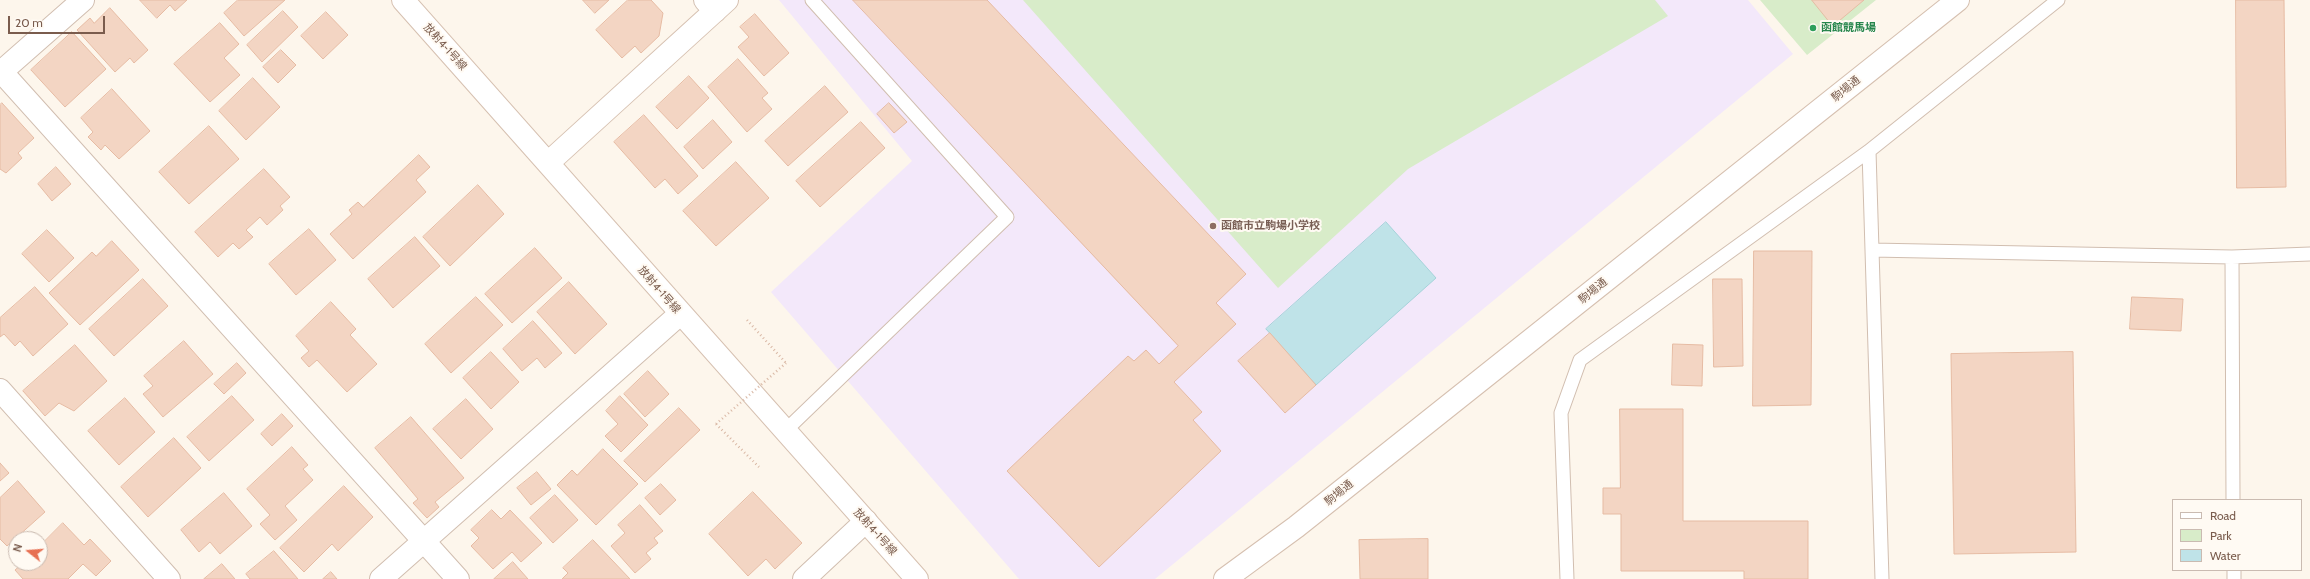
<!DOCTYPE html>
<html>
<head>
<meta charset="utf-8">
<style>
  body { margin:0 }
  #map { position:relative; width:2310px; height:579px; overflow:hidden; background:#fdf6ec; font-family:Cabin,sans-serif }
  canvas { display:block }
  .legend { position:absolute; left:2172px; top:499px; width:130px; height:72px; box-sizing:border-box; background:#fffaf3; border:1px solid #cabbb1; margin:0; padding:5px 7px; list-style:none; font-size:12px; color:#7a5c4d }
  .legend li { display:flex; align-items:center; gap:8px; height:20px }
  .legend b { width:20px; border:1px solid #cabbb1 }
  .north { position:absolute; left:8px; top:531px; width:40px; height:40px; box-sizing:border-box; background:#fffaf3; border:1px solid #cabbb1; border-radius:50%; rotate:287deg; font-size:11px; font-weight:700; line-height:16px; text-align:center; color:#7a5c4d }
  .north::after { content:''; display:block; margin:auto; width:14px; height:18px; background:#e76f51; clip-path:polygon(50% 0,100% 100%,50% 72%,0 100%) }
  .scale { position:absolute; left:8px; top:16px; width:97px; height:18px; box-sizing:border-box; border:2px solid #7a5c4d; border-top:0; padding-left:5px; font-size:12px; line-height:14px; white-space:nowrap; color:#7a5c4d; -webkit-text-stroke:3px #fffaf3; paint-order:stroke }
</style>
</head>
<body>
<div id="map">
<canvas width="2310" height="579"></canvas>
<ul class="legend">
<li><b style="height:5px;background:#fff"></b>Road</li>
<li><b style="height:11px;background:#d8ecc9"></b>Park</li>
<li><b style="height:11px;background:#bfe3e8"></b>Water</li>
</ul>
<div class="north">N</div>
<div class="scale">20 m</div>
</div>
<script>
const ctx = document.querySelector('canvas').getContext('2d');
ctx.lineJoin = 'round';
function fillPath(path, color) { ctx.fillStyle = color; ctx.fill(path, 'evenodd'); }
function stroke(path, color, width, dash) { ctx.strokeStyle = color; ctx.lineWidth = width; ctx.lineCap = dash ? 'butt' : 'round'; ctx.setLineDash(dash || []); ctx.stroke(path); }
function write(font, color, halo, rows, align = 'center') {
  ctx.font = font + ' Cabin,"Noto Sans JP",sans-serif'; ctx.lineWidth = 4; ctx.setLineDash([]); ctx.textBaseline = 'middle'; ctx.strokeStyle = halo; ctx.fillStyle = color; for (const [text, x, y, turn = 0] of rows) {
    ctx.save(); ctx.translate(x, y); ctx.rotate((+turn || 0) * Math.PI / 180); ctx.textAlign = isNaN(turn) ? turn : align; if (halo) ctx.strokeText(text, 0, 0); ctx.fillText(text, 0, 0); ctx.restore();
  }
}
fillPath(new Path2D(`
  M 779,0 L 1748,0 L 1793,54 L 1155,579 L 1019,579 L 771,292 L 912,161 Z`), '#f3e8fa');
fillPath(new Path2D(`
  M 1023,0 L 1655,0 L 1668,16 L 1408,169 L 1278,288 Z
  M 1760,0 L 1876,0 L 1807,55 Z`), '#d8ecc9');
const water = new Path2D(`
  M 1386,222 L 1436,278 L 1316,385 L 1266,329 Z`);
fillPath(water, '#bfe3e8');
stroke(water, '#a5d3da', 1);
const building = new Path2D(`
  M 140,0 L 187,0 L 175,11 L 170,5 L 157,18 Z
  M 238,0 L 285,0 L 244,36 L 224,13 Z
  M 583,0 L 609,0 L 595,13 Z
  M 628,0 L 651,0 L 663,13 L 659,36 L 641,53 L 635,46 L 622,58 L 596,30 Z
  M 853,0 L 987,0 L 1246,274 L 1216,303 L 1236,324 L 1174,382 L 1202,412 L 1193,420 L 1221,451 L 1099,567 L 1007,471 L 1128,356 L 1134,361 L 1146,350 L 1159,364 L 1178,346 Z
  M 1812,0 L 1864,0 L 1833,26 Z
  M 2236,0 L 2284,0 L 2286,187 L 2237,188 Z
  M 110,8 L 148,50 L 134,63 L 130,58 L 115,72 L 77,30 L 90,18 L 94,23 Z
  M 283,11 L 298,27 L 262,62 L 247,45 Z
  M 326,12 L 348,35 L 323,59 L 301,36 Z
  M 755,14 L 789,53 L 764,76 L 738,47 L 749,37 L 740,27 Z
  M 220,23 L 239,44 L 224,58 L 240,75 L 210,102 L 174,64 Z
  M 72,32 L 106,69 L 65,107 L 31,70 Z
  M 281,50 L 296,65 L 278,83 L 263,67 Z
  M 738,59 L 768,93 L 762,98 L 772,109 L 747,132 L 708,87 Z
  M 689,76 L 709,98 L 677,129 L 656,107 Z
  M 253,78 L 280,107 L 246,140 L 219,111 Z
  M 825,86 L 848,112 L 788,166 L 765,141 Z
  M 112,89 L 150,131 L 119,159 L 105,145 L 101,150 L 88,137 L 93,132 L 81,118 Z
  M 2,103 L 34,138 L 18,153 L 22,158 L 6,173 L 0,169 L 0,105 Z
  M 889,103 L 907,122 L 894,133 L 877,114 Z
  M 644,115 L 698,176 L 678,194 L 665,179 L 655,188 L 614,142 Z
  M 713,120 L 732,142 L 703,169 L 684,147 Z
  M 861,122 L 885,148 L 820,207 L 796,181 Z
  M 209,126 L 239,159 L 189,204 L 159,172 Z
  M 419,155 L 430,167 L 416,180 L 426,192 L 353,259 L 330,234 L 352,214 L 349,210 L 358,202 L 363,207 Z
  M 736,162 L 769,198 L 716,246 L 683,211 Z
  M 56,167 L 71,184 L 52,201 L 38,184 Z
  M 264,169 L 290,197 L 280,206 L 283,210 L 267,225 L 260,217 L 246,230 L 253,237 L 239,249 L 233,243 L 218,257 L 195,232 Z
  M 478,185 L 504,214 L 450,266 L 423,237 Z
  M 309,229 L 336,260 L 296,295 L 269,264 Z
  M 47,230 L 74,258 L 49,282 L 22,254 Z
  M 415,237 L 440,266 L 393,308 L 368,279 Z
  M 112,241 L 139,270 L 80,325 L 49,293 L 92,252 L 96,256 Z
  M 535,248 L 562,278 L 512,323 L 485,294 Z
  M 1754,251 L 1812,251 L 1811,405 L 1753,406 Z
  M 143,279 L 168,306 L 114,356 L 89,329 Z
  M 1713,279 L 1742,279 L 1743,366 L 1714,367 Z
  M 569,282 L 607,324 L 575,354 L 537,312 Z
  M 35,287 L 68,324 L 33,356 L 20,341 L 15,346 L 4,334 L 0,337 L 0,318 Z
  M 476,297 L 503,325 L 451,373 L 425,344 Z
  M 2132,297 L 2183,299 L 2181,331 L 2130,329 Z
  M 331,302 L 356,329 L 350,335 L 377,364 L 347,392 L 317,360 L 309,367 L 301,358 L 309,351 L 296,336 Z
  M 533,321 L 562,353 L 545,368 L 537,358 L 522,371 L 503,349 Z
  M 1270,333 L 1316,385 L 1285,413 L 1238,361 Z
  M 184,341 L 213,374 L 163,417 L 143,394 L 153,386 L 144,376 Z
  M 1673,344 L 1703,345 L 1702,386 L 1672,385 Z
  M 75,345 L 107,381 L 74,411 L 59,403 L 45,416 L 23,391 Z
  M 491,352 L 519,382 L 491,409 L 463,378 Z
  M 2073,352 L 2076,552 L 1954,554 L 1951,354 Z
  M 237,363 L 246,373 L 224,394 L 214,384 Z
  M 648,371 L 669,394 L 645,417 L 624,394 Z
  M 232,396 L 254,420 L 209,461 L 187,437 Z
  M 620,396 L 648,425 L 621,452 L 605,436 L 618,424 L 606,411 Z
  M 125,398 L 155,432 L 119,465 L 88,431 Z
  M 466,399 L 493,429 L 461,459 L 433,429 Z
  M 679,408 L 700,430 L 645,482 L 624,461 Z
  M 1620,409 L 1683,409 L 1683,521 L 1808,521 L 1808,579 L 1744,579 L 1744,571 L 1621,571 L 1621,514 L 1603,514 L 1603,488 L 1620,488 Z
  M 282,414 L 293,426 L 272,446 L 261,434 Z
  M 411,417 L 464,478 L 435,502 L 439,507 L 427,518 L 413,503 L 418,499 L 375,448 Z
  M 174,438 L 201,468 L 148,517 L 121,487 Z
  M 292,447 L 308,465 L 303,469 L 313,480 L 285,506 L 297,520 L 275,540 L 260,524 L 270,515 L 247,489 Z
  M 603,449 L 638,484 L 596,525 L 557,485 L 572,470 L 577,475 Z
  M 0,463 L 9,473 L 0,481 Z
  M 537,472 L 551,489 L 531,505 L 517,488 Z
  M 18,481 L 45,512 L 7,546 L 0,539 L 0,498 Z
  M 661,484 L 676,500 L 660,515 L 645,498 Z
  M 344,486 L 373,517 L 338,551 L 332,544 L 304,572 L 280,548 Z
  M 753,492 L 802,543 L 775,569 L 766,559 L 748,576 L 709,534 Z
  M 224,493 L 252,526 L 220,554 L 210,542 L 199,552 L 181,530 Z
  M 555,495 L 578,520 L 553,543 L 530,518 Z
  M 640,505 L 663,531 L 654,538 L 658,543 L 646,553 L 651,559 L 635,573 L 611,546 L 625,533 L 618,525 Z
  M 492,510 L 501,519 L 510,510 L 542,543 L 521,562 L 512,552 L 493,569 L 471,546 L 479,538 L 471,530 Z
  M 63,523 L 84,545 L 90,539 L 111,561 L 96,576 L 83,564 L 68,579 L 23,579 L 15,570 L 23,563 L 40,563 L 40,546 Z
  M 1428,539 L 1428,579 L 1360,579 L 1359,540 Z
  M 593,540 L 630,579 L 562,579 L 568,573 L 563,568 Z
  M 274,551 L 298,579 L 250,579 L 246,574 Z
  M 513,562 L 528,579 L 494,579 Z
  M 222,564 L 235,579 L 204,579 Z
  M 331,572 L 337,579 L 323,579 Z`);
fillPath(building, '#f3d5c3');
stroke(building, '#e6bba3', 1);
const lane = new Path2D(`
  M 1872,250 L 1869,151 L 2058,0
  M 2232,257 L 2233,500
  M 785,431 L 1007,217 L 812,0
  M 2234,570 L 2234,579
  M 1567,579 L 1561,413 L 1580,360 L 1869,151
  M 1882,579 L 1872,250 L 2232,257 L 2310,254`);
const street = new Path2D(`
  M 705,0 L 715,11
  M 0,70 L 458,579
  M 0,73 L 83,0
  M 0,390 L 169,579
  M 381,579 L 680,314
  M 804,579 L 866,521`);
const secondary = new Path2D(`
  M 403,0 L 917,579
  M 548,163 L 727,0
  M 1225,579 L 1296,527 L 1958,0`);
stroke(lane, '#d1beb0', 15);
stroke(street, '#d1beb0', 24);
stroke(secondary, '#d6c0b0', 24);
stroke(new Path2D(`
  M 747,320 L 786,363
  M 716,424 L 759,467`), '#d9b8a5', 2.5, [1, 3]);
stroke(lane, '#fff', 13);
stroke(street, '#fff', 22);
stroke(secondary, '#fff', 22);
stroke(new Path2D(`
  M 716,424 L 786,363`), '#d9b8a5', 2.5, [1, 3]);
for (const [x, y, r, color] of [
  [1813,28,4,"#2e9e5b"],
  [1213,226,4,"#8d6e63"]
]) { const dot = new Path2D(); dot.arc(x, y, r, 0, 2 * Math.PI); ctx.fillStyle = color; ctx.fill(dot); stroke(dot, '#fffaf3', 1.5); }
write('bold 11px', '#27864d', '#fffaf3', [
  ["函館競馬場",1821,28]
], 'left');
write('11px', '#7a5c4d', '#fffaf3', [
  ["放射4-1号線",445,47,48],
  ["駒場通",1846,89,-39],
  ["放射4-1号線",659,290,49],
  ["駒場通",1593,291,-39],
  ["駒場通",1339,493,-39],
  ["放射4-1号線",875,532,48]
]);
write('bold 11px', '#785e54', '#fffaf3', [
  ["函館市立駒場小学校",1221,226]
], 'left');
</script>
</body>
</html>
